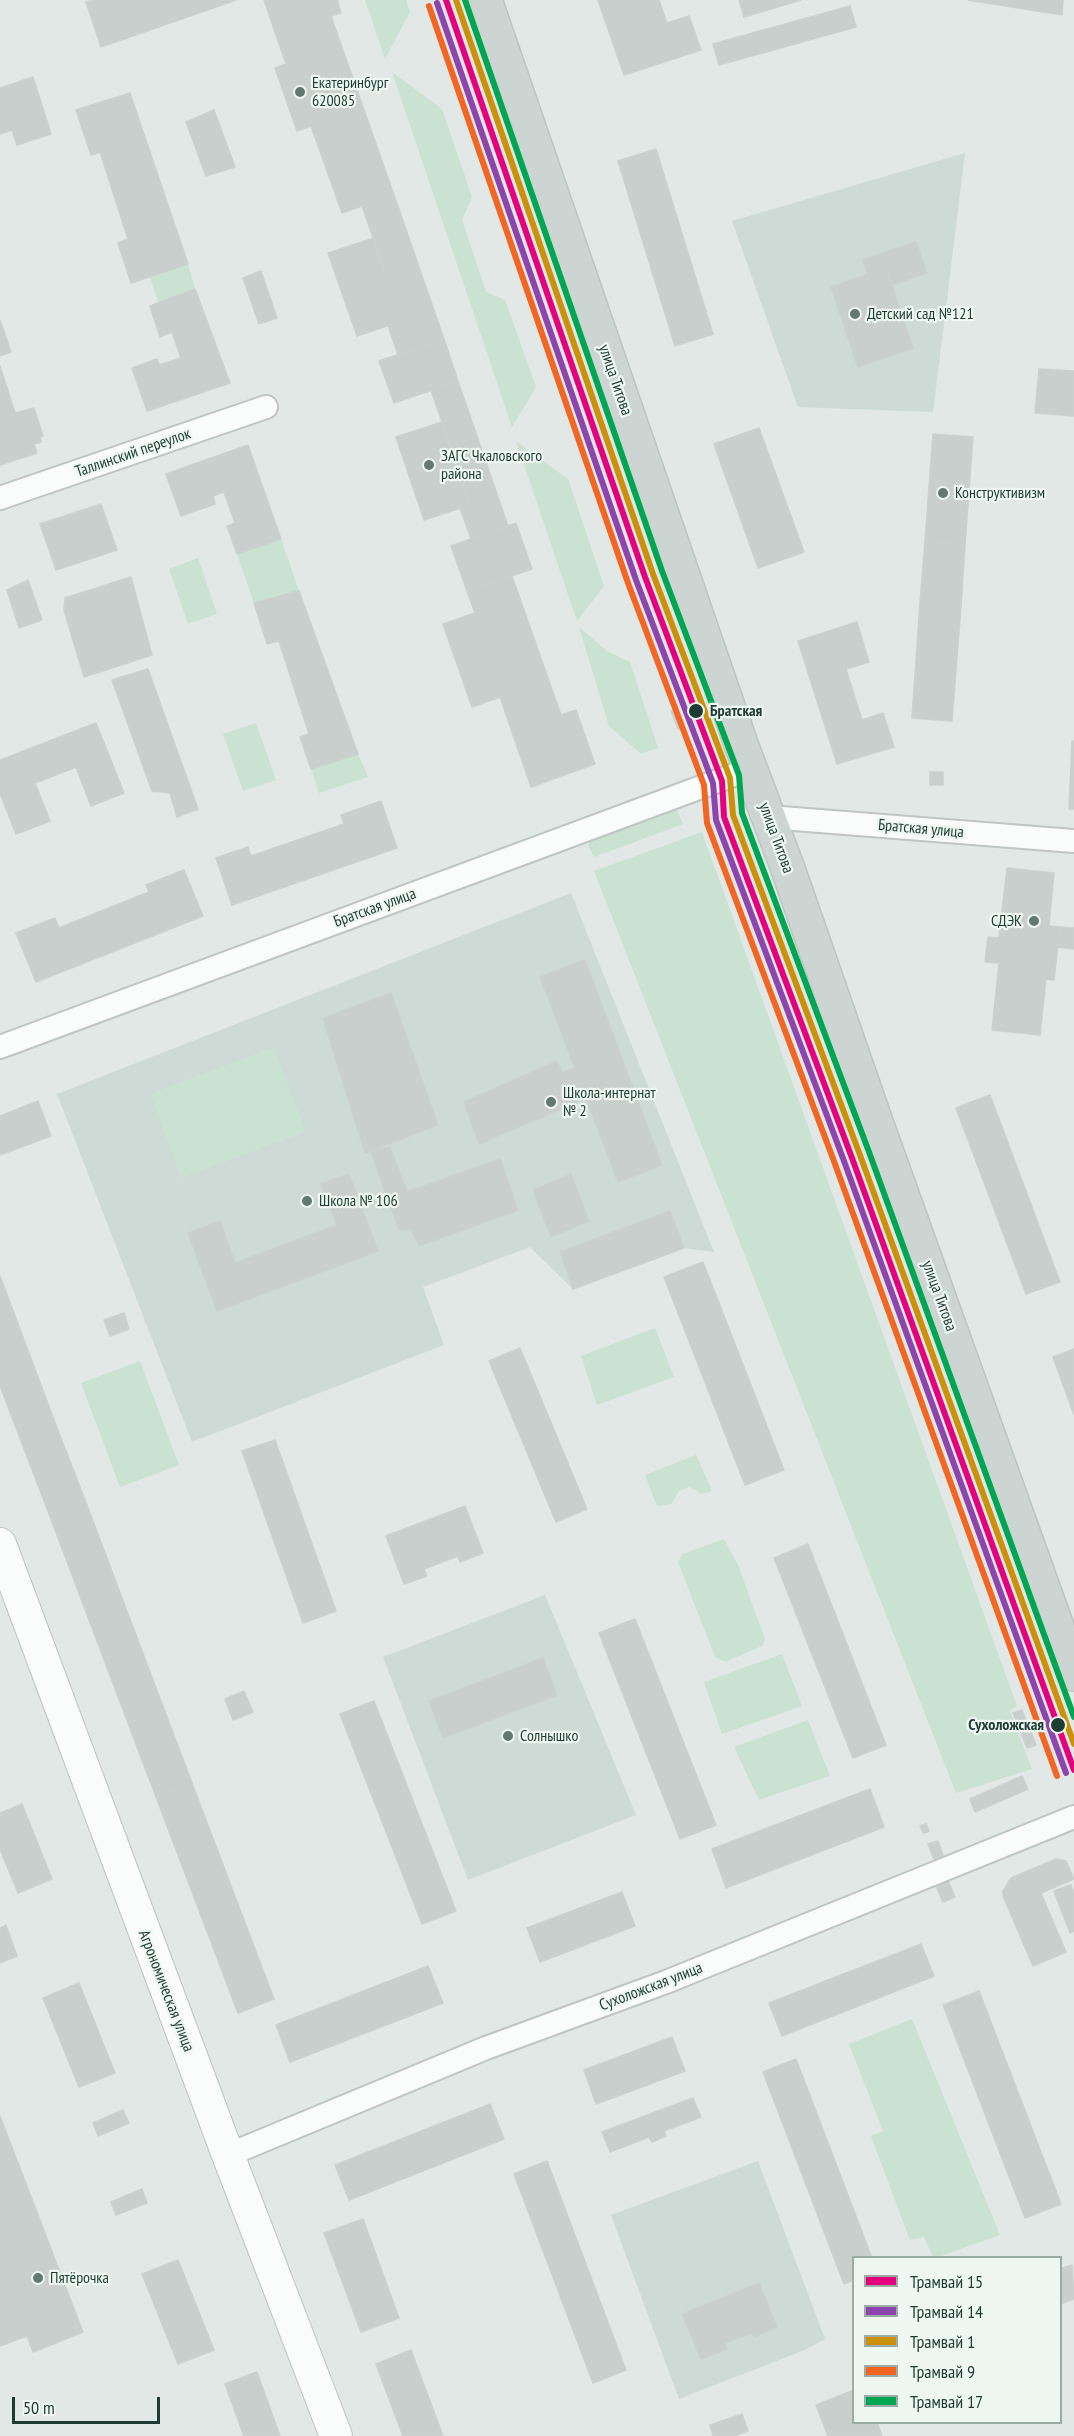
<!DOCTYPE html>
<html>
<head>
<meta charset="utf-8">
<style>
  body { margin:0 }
  #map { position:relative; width:1074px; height:2436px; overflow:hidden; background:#e1e8e5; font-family:"PT Sans Narrow",sans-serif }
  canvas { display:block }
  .legend { position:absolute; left:852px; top:2256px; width:210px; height:168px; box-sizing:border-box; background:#eff7f3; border:2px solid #9baca6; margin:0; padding:8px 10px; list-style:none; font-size:18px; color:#1e3c33 }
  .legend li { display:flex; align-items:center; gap:12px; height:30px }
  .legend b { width:30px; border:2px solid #9baca6 }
  .scale { position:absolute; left:12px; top:2397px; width:148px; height:27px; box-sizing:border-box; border:3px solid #1e3c33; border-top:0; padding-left:8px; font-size:18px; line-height:21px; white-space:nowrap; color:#1e3c33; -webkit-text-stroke:4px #eff7f3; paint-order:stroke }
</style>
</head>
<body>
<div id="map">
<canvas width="1074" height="2436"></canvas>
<ul class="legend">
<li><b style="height:8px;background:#e5007d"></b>Трамвай 15</li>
<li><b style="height:8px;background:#8e44ad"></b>Трамвай 14</li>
<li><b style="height:8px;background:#cc910a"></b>Трамвай 1</li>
<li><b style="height:8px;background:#f26522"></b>Трамвай 9</li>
<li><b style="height:8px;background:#00a651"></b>Трамвай 17</li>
</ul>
<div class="scale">50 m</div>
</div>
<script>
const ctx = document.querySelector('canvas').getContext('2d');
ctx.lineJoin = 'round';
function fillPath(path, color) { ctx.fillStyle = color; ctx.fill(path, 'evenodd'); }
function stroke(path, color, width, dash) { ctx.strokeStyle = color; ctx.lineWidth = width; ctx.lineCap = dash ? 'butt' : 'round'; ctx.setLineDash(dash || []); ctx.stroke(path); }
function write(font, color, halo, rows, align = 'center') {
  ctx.font = font + ' "PT Sans Narrow",sans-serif'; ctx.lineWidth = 4.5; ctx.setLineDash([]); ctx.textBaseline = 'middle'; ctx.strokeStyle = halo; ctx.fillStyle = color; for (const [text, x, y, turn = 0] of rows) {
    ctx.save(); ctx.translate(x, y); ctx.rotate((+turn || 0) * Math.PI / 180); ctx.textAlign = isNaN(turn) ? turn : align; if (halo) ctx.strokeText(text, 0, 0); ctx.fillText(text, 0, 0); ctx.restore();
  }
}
fillPath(new Path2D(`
  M 965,153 L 933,412 L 798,407 L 732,221 Z
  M 571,893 L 714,1252 L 684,1248 L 573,1289 L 530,1247 L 423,1287 L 444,1345 L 192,1442 L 57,1094 Z
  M 545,1595 L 636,1815 L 468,1880 L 383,1657 Z
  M 758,2161 L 825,2339 L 802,2351 L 679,2399 L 611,2215 Z`), '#cedad5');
fillPath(new Path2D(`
  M 365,0 L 406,0 L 410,12 L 385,59 Z
  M 392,72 L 442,109 L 472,197 L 462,220 L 486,292 L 505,300 L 536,387 L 512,427 Z
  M 188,264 L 195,289 L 159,304 L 150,277 Z
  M 516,441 L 568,479 L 604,586 L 577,621 Z
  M 281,539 L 299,591 L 254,603 L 237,554 Z
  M 198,558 L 217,614 L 188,624 L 169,569 Z
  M 579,627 L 608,652 L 630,662 L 658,748 L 641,754 L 609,726 Z
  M 256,723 L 276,780 L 243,791 L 223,734 Z
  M 358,754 L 368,777 L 319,793 L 311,769 Z
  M 671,807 L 677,811 L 683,824 L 594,857 L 588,845 L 593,834 Z
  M 702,832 L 1017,1706 L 1010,1711 L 1032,1769 L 956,1793 L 594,871 Z
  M 274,1047 L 306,1132 L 181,1178 L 150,1094 Z
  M 655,1328 L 674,1377 L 597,1405 L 581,1356 Z
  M 140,1361 L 179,1465 L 120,1487 L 81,1383 Z
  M 696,1455 L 712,1491 L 702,1494 L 689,1487 L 679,1491 L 671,1504 L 657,1506 L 645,1475 Z
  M 724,1539 L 738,1565 L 765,1639 L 762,1646 L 725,1662 L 715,1657 L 678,1562 L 683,1554 Z
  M 782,1654 L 802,1706 L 722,1734 L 704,1682 Z
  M 808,1720 L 830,1776 L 759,1800 L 734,1747 Z
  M 912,2019 L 1000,2235 L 938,2257 L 933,2257 L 924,2237 L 910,2240 L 871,2136 L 883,2131 L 849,2044 Z`), '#c9e2d1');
const building = new Path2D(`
  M 93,0 L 236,0 L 101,47 L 86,2 Z
  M 264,0 L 337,0 L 341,13 L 331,16 L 394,195 L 342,213 L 311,126 L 297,131 L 275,68 L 286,64 Z
  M 598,0 L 659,0 L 667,23 L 689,16 L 701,50 L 624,75 Z
  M 739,0 L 801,0 L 744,17 Z
  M 968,0 L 1063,0 L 1062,15 Z
  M 850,6 L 856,27 L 719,65 L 713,44 Z
  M 33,77 L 51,134 L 17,145 L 12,130 L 0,134 L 0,88 Z
  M 130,93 L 188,264 L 131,283 L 118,243 L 128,239 L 100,152 L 91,155 L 76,110 Z
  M 214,110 L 235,167 L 206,176 L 186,122 Z
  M 656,149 L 713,334 L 675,346 L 618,161 Z
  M 394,195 L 444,339 L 398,355 L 388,326 L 402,321 L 362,206 Z
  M 374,238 L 402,321 L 357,336 L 328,253 Z
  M 916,242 L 927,273 L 891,285 L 886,268 L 868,274 L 863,260 Z
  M 886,268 L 913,348 L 858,367 L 831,287 Z
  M 261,271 L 277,318 L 259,324 L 243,278 Z
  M 195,289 L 230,383 L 147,411 L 132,368 L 157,359 L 159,365 L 181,358 L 172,332 L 160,337 L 150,306 Z
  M 0,320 L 11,352 L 0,356 Z
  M 444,339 L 458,381 L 394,403 L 379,361 Z
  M 0,366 L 15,413 L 34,408 L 43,436 L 40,437 L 41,442 L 34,444 L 37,453 L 0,465 Z
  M 1039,369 L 1074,371 L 1074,416 L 1035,413 Z
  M 458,381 L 508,526 L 471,539 L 460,508 L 470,505 L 431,390 Z
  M 442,422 L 470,505 L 424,520 L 396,437 Z
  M 759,428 L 804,552 L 758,568 L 714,444 Z
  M 933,434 L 973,437 L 965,545 L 925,541 Z
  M 248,445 L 281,539 L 237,554 L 227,526 L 235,523 L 224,492 L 213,496 L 215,504 L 181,516 L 166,474 Z
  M 101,504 L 117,550 L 56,570 L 40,524 Z
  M 516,523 L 532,569 L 467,591 L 451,546 Z
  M 925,541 L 965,545 L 961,606 L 920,603 Z
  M 512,576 L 561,715 L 576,710 L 595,764 L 531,787 L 500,697 L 472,707 L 443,624 L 475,613 L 467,591 Z
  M 131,577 L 152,655 L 84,677 L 64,610 L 65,598 Z
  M 28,580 L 42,620 L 19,628 L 7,590 Z
  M 299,591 L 358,754 L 311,769 L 300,737 L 309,734 L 279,641 L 267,644 L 254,603 Z
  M 920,603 L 961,606 L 952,721 L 912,718 Z
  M 857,622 L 869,662 L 846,669 L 862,720 L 883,713 L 894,747 L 837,764 L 798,641 Z
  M 148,669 L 198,809 L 177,817 L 170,793 L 152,791 L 112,680 Z
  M 674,710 L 681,728 L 678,729 L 671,711 Z
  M 96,723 L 124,793 L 91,806 L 76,767 L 35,783 L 50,821 L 16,834 L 0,793 L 0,760 Z
  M 1072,741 L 1074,741 L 1074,809 L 1069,809 Z
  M 930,772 L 943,772 L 943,785 L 930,785 Z
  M 381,801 L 397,848 L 232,905 L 216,858 L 248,847 L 251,856 L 344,824 L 341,815 Z
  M 1007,868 L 1054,873 L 1049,926 L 1060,927 L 1054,980 L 1046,979 L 1040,1035 L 992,1030 L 999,963 L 985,962 L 988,937 L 999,938 Z
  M 184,870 L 203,916 L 36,982 L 16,933 L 55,918 L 59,928 L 149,892 L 146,885 Z
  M 1060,927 L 1074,928 L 1074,949 L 1058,947 Z
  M 585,960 L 662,1165 L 618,1182 L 582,1088 L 573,1092 L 577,1102 L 479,1144 L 464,1102 L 557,1061 L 562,1073 L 575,1068 L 540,977 Z
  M 391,993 L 438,1125 L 365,1153 L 323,1018 Z
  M 990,1095 L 1060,1282 L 1026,1294 L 956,1108 Z
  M 38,1101 L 51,1136 L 0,1155 L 0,1116 Z
  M 390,1147 L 407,1192 L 500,1159 L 518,1210 L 419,1246 L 411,1229 L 399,1230 L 371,1152 Z
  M 349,1174 L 378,1251 L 217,1311 L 188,1233 L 220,1221 L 235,1263 L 337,1225 L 321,1184 Z
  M 571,1174 L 589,1221 L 551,1237 L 533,1190 Z
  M 670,1211 L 684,1248 L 573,1289 L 560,1252 Z
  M 703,1262 L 784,1470 L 745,1485 L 664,1277 Z
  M 0,1276 L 54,1420 L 18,1433 L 0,1386 Z
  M 124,1313 L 129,1329 L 110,1336 L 104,1320 Z
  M 520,1348 L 587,1509 L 556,1522 L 489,1361 Z
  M 1074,1349 L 1074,1415 L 1053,1357 Z
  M 54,1420 L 85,1500 L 49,1514 L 18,1433 Z
  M 275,1440 L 336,1611 L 303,1623 L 242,1451 Z
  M 85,1500 L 164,1709 L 128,1723 L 49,1514 Z
  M 465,1506 L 483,1553 L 460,1562 L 458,1556 L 424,1569 L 427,1576 L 404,1584 L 386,1536 Z
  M 808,1544 L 886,1745 L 853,1758 L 774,1558 Z
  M 635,1619 L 716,1825 L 680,1839 L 599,1633 Z
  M 543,1658 L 557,1695 L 443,1738 L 429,1701 Z
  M 244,1691 L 253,1712 L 233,1720 L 225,1699 Z
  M 374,1701 L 456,1911 L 422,1924 L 340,1714 Z
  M 164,1709 L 192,1783 L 156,1797 L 128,1723 Z
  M 1022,1710 L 1036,1745 L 1027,1748 L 1013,1713 Z
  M 1022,1776 L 1028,1789 L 975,1812 L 970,1799 Z
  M 192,1783 L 274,1999 L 238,2013 L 156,1797 Z
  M 870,1789 L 884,1827 L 726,1888 L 712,1849 Z
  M 22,1804 L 52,1879 L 18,1893 L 0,1849 L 0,1813 Z
  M 926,1824 L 929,1831 L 923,1833 L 920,1826 Z
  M 938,1841 L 943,1855 L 934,1859 L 928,1844 Z
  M 1056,1859 L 1066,1861 L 1074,1879 L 1041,1893 L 1066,1952 L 1033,1966 L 1003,1896 L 1003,1891 L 1011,1878 Z
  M 948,1881 L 955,1897 L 943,1902 L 936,1886 Z
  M 1071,1885 L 1074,1893 L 1074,1931 L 1070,1933 L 1054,1891 Z
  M 622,1892 L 635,1926 L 540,1962 L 527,1928 Z
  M 6,1925 L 17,1956 L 0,1963 L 0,1928 Z
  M 921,1944 L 934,1976 L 782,2036 L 769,2003 Z
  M 428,1966 L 443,2003 L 290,2062 L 276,2025 Z
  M 79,1983 L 115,2073 L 79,2087 L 43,1998 Z
  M 979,1991 L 1061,2204 L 1025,2218 L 943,2005 Z
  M 672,2037 L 685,2071 L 596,2104 L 584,2070 Z
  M 796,2059 L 872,2258 L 854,2258 L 854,2280 L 844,2284 L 763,2072 Z
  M 693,2098 L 701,2117 L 664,2131 L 666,2136 L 652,2142 L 649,2137 L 610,2152 L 602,2132 Z
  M 490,2104 L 504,2139 L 349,2200 L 335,2165 Z
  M 123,2110 L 129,2123 L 98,2136 L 93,2123 Z
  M 0,2116 L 83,2332 L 33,2352 L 27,2336 L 0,2346 Z
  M 547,2161 L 626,2370 L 593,2383 L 514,2174 Z
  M 142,2189 L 147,2203 L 116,2215 L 111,2202 Z
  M 363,2219 L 399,2318 L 361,2332 L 324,2233 Z
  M 178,2260 L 214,2350 L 178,2364 L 142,2274 Z
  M 1072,2265 L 1074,2299 L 1060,2304 L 1060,2269 Z
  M 759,2283 L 777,2327 L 755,2337 L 751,2333 L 725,2343 L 727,2349 L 701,2359 L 682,2314 Z
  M 411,2350 L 443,2436 L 403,2436 L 376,2364 Z
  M 257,2372 L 280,2436 L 244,2436 L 225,2384 Z
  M 854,2390 L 854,2422 L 877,2422 L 882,2436 L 828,2436 L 816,2405 Z
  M 742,2414 L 748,2431 L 734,2436 L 713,2436 L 710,2425 Z`);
fillPath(building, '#c8cfcc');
stroke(building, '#cad1ce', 1.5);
const street = new Path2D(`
  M 0,498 L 266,407
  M 769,817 L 1074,841
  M 0,1047 L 750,769
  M 228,2155 L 486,2048 L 666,1982 L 1074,1817`);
const secondary = new Path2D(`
  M 0,1544 L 228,2155 L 336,2436`);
const primary = new Path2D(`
  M 485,0 L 741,744 L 788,869 L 877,1125 L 1074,1674`);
stroke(street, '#bec5c2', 26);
stroke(secondary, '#bdc5c2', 34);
stroke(primary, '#bbc5c1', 36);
stroke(street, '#fafcfb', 22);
stroke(secondary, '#fafcfb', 32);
stroke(primary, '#ccd5d2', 33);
stroke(new Path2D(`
  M 446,0 L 645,577 L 722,781 L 724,817 L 852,1158 L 1074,1770`), '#e5007d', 6);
stroke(new Path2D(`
  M 437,3 L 636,580 L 713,783 L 716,820 L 844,1161 L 1066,1773`), '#8e44ad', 6);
stroke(new Path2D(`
  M 456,0 L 653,574 L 730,778 L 733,815 L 860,1155 L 1074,1744`), '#cc910a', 6);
stroke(new Path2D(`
  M 429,6 L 628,583 L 704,785 L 707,823 L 835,1164 L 1057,1776`), '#f26522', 6);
stroke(new Path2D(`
  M 465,0 L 662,571 L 739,775 L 742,813 L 869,1152 L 1074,1717`), '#00a651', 6);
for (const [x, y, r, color] of [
  [300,92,6,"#627871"],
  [855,314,6,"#627871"],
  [429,465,6,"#627871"],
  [943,493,6,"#627871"],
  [696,711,8,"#1e3c33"],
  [1034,921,6,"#627871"],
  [551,1102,6,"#627871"],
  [307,1201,6,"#627871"],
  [1058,1725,8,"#1e3c33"],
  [508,1736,6,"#627871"],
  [38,2278,6,"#627871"]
]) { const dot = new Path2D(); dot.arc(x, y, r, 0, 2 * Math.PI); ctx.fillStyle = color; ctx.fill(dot); stroke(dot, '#eff7f3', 2); }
write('16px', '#1e3c33', '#eff7f3', [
  ["Екатеринбург",312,83],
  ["620085",312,101],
  ["Детский сад №121",867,314],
  ["ЗАГС Чкаловского",441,456],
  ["района",441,474],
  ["Конструктивизм",955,493],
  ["СДЭК",1022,921,"right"],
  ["Школа-интернат",563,1093],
  ["№ 2",563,1111],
  ["Школа № 106",319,1201],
  ["Солнышко",520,1736],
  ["Пятёрочка",50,2278]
], 'left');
write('16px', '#1e3c33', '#eff7f3', [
  ["улица Титова",615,380,71],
  ["Таллинский переулок",133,453,-19],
  ["Братская улица",921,829,5],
  ["улица Титова",776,838,70],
  ["Братская улица",375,908,-20],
  ["улица Титова",939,1296,70],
  ["Сухоложская улица",651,1987,-21],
  ["Агрономическая улица",166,1991,69]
]);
write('bold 16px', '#1e3c33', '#eff7f3', [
  ["Братская",710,711],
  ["Сухоложская",1044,1725,"right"]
], 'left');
</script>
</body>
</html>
